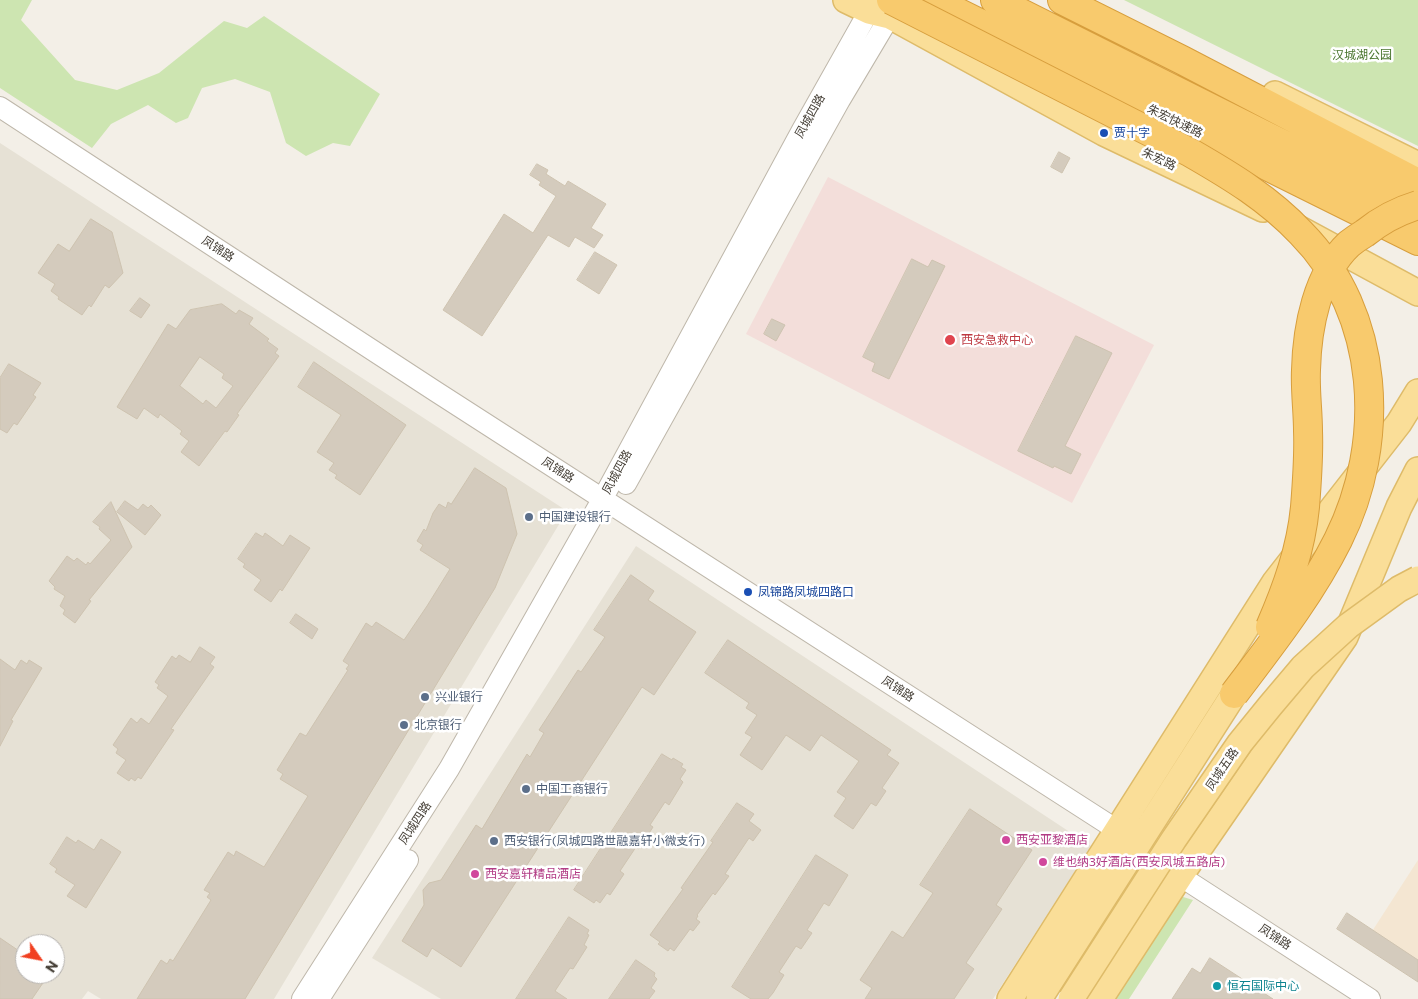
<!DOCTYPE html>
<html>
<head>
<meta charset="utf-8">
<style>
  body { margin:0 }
  #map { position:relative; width:1418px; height:999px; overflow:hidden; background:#f3efe7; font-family:Commissioner,sans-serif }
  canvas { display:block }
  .north { position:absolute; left:15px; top:934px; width:50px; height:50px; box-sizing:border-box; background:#fff; border:1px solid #b5b2af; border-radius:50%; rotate:123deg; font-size:14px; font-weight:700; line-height:20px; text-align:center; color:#453f36 }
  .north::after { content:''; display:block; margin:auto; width:18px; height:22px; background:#f14020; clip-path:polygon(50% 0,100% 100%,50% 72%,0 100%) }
</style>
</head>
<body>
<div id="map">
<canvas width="1418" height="999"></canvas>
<div class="north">N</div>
</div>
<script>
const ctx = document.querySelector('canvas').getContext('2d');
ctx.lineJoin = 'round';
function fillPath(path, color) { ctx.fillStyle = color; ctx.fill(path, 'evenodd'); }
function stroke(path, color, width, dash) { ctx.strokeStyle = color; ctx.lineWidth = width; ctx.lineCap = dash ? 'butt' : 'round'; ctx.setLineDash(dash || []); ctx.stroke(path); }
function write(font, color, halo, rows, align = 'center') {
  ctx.font = font + ' Commissioner,"Noto Sans SC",sans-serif'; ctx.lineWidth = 5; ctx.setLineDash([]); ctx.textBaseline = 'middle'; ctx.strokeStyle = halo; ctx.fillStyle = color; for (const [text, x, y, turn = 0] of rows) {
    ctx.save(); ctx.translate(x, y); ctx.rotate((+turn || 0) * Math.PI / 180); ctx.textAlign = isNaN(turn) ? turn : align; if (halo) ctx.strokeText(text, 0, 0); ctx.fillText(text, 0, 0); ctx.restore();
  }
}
fillPath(new Path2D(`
  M 0,143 L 567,511 L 274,999 L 101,999 L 88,991 L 82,999 L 0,999 ZM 25,944 L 55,944 L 55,974 L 25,974 Z
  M 636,546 L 1091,846 L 993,999 L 441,999 L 372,958 Z`), '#e6e1d5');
fillPath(new Path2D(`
  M 1418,860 L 1418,969 L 1369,936 Z`), '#f4e6d2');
fillPath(new Path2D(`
  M 828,177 L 1154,345 L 1072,503 L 746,334 Z`), '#f3deda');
fillPath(new Path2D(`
  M 0,0 L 32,0 L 21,20 L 75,80 L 117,90 L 159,73 L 224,21 L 247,28 L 264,16 L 380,94 L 350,146 L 333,143 L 306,156 L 286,143 L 270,92 L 235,79 L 202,88 L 188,118 L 176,123 L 148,105 L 111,124 L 92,148 L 0,88 Z
  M 1124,0 L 1418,0 L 1418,146 Z
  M 1180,896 L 1193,900 L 1129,999 L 1091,999 Z`), '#cde5b1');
const building = new Path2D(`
  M 1059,152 L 1070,158 L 1062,173 L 1051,167 Z
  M 537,164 L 548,170 L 546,174 L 565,186 L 568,181 L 606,204 L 591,228 L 603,235 L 594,248 L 575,237 L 569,247 L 548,235 L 482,336 L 443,310 L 504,214 L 533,233 L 556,196 L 539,185 L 541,182 L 530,175 Z
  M 91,219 L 112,232 L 123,273 L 109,288 L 105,285 L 91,307 L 89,305 L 82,315 L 58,299 L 59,297 L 51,291 L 55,284 L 38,273 L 58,244 L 69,251 Z
  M 595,252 L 617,265 L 599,294 L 577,280 Z
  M 912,259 L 928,267 L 932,260 L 945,266 L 889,379 L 872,371 L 875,363 L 863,357 Z
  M 140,298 L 150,305 L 141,318 L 130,311 Z
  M 222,304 L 236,314 L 239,310 L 253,318 L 249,324 L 269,339 L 267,341 L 278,349 L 275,353 L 279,356 L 237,414 L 239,415 L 227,432 L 225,431 L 199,466 L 181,452 L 189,441 L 180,434 L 182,431 L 160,414 L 158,418 L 144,408 L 137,419 L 117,407 L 168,324 L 176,329 L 190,310 ZM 200,357 L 224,374 L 222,378 L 233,386 L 216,408 L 206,400 L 203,404 L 180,386 Z
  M 772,319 L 785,325 L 776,341 L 764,334 Z
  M 1076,336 L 1112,353 L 1065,446 L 1081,454 L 1071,474 L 1054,466 L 1053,468 L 1018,451 Z
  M 314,362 L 406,425 L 360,495 L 335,478 L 337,475 L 329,470 L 334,463 L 317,452 L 341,415 L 298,387 Z
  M 9,364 L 41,383 L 33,395 L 36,397 L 17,425 L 14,423 L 7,433 L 0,429 L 0,378 Z
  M 475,468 L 506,488 L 517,534 L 495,588 L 245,999 L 137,999 L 161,960 L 167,964 L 170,959 L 173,961 L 193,929 L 211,900 L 207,897 L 210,893 L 204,890 L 228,852 L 234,856 L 236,851 L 264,867 L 308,796 L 280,779 L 283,774 L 277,770 L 300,733 L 306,736 L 348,670 L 346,669 L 349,665 L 343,661 L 366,623 L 372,627 L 376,622 L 404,640 L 427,606 L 450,569 L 420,550 L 423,545 L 417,541 L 424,529 L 426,531 L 433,513 L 439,504 L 446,508 L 448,502 L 451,504 Z
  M 125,501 L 138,510 L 143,504 L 148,508 L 151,505 L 161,515 L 145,535 L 117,512 Z
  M 111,502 L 132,547 L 89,600 L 91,601 L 75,623 L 63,614 L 65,610 L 60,606 L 65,596 L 54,589 L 55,587 L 49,581 L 67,556 L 74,561 L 77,558 L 86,565 L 88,562 L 90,564 L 111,540 L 99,529 L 100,527 L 93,522 Z
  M 256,533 L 263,537 L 265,533 L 283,546 L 290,535 L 310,548 L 282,591 L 280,589 L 271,602 L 254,590 L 261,580 L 243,567 L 245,564 L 238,559 Z
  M 631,575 L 654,591 L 648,600 L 696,632 L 654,695 L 642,687 L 461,967 L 432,948 L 427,957 L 402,941 L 424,905 L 423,890 L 429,883 L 441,880 L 476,825 L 482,829 L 527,754 L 530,757 L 544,733 L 539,730 L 578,670 L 581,672 L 605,637 L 594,630 Z
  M 296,614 L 318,629 L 312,639 L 290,623 Z
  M 728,640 L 891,750 L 887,755 L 899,763 L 882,788 L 886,791 L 876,806 L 871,803 L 853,829 L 834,816 L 846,798 L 837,792 L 859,761 L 821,735 L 810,751 L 786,735 L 762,770 L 740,755 L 752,737 L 745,733 L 757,715 L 746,708 L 749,703 L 705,673 Z
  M 200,647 L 215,657 L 210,664 L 214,667 L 171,729 L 174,730 L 141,779 L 138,777 L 135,781 L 131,778 L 129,781 L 117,773 L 126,760 L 116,753 L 118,749 L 113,745 L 131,718 L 137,723 L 141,718 L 149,724 L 168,696 L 157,688 L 159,685 L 155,682 L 172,656 L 176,659 L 179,655 L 190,662 Z
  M 0,659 L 15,670 L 21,660 L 27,664 L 29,660 L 42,668 L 11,720 L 13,721 L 0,746 Z
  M 662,754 L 672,760 L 673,758 L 683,764 L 681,767 L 686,770 L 680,779 L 683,782 L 669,805 L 665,802 L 650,825 L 653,827 L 639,849 L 636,847 L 620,871 L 624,874 L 610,895 L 607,893 L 600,903 L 596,900 L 594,903 L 574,890 Z
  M 737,803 L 754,814 L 749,821 L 761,830 L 753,841 L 749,838 L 725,874 L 729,876 L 715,895 L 713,893 L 697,915 L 698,916 L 696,919 L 700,922 L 693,931 L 690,929 L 674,951 L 670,948 L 668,951 L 658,944 L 660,942 L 650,935 L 683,889 L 681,888 L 713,842 L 711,841 Z
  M 970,809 L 1032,850 L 996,905 L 1002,909 L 966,963 L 974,969 L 954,999 L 865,999 L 872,988 L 860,980 L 892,931 L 903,938 L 933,893 L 920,885 Z
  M 67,837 L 76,843 L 78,840 L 94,850 L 101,839 L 121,852 L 86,908 L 67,896 L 75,885 L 55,872 L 57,869 L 50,864 Z
  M 816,855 L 848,875 L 829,906 L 824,903 L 807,930 L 812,933 L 801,949 L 796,946 L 779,972 L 784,975 L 773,993 L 768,999 L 751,999 L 732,987 Z
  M 1347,913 L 1418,960 L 1418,982 L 1337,929 Z
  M 569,917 L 589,930 L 587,934 L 589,935 L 584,945 L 587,947 L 573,969 L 570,968 L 555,991 L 567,999 L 516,999 Z
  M 0,938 L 25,955 L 25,974 L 49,974 L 32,999 L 0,999 Z
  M 1210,958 L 1273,999 L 1172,999 L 1192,968 L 1200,973 Z
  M 636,960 L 655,973 L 654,976 L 657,979 L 651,988 L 655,991 L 649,999 L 609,999 Z`);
fillPath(building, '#d4cbbd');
stroke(building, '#cec3b0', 1);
const minor = new Path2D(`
  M 0,107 L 435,391 L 1117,830
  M 626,484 L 840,100 L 890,16
  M 1180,876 L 1370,999
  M 302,999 L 449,769 L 603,498 L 802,130 L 869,11
  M 319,999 L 408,860`);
const major = new Path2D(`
  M 846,0 L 869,11 L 890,16 L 1104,133 L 1263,209
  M 1275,94 L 1418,165
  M 1298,228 L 1418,293
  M 1010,999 L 1275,582 L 1399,423 L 1418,392
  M 1039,999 L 1234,694
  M 1100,999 L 1180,876 L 1345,637 L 1399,507 L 1418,470`);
const highway = new Path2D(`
  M 933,0 L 1418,241
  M 995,0 L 1418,212
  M 1062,0 L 1182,60 L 1418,183`);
stroke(minor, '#beb7aa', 22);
stroke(major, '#debb69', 28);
stroke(highway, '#d79e3d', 30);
stroke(minor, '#fff', 20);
stroke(major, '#fade98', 25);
stroke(highway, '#f8ca6d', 28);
const majorBridge = new Path2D(`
  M 1071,999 L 1174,839 L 1240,743 L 1270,706 L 1303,667 L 1348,626 L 1399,589 L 1418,579`);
const highwayBridge = new Path2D(`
  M 891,0 L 1191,153 C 1231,176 1269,199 1301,233 C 1381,314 1387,442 1338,540 C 1310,596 1271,645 1234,694
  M 1270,627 C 1287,588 1301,549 1305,507 C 1307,482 1309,456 1308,431 C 1308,411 1305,391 1306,370 C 1307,328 1317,274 1349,244 C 1354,240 1360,236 1365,233 C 1381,220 1398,211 1418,205`);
stroke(majorBridge, '#debb69', 28, []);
stroke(highwayBridge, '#d79e3d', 30, []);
stroke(majorBridge, '#fade98', 25);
stroke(highwayBridge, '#f8ca6d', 28);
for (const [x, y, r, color] of [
  [1104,133,5,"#1a4fb4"],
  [950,340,6,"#e0444e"],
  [529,517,5,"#5c6f8a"],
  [748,592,5,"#1a4fb4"],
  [425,697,5,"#5c6f8a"],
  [404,725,5,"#5c6f8a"],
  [526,789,5,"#5c6f8a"],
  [1006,840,5,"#d1479c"],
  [494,841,5,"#5c6f8a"],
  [1043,862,5,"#d1479c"],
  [475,874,5,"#d1479c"],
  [1217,986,5,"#0f9aa8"]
]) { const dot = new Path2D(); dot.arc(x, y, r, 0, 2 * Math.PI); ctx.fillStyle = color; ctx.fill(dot); stroke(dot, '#fff', 2); }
write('12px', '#47742c', '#fff', [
  ["汉城湖公园",1362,55]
]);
write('12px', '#453f36', '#fff', [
  ["凤城四路",810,116,-61],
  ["朱宏快速路",1175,121,26],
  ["朱宏路",1159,159,26],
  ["凤锦路",218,249,33],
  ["凤锦路",558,470,33],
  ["凤城四路",617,472,-62],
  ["凤锦路",898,689,33],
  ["凤城五路",1222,769,-56],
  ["凤城四路",415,823,-57],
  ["凤锦路",1275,937,33]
]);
write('12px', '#164399', '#fff', [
  ["贾十字",1114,133],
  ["凤锦路凤城四路口",758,592]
], 'left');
write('12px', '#be3a42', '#fff', [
  ["西安急救中心",961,340]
], 'left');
write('12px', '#4e5e75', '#fff', [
  ["中国建设银行",539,517],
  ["兴业银行",435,697],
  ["北京银行",414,725],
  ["中国工商银行",536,789],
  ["西安银行(凤城四路世融嘉轩小微支行)",504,841]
], 'left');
write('12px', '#b23c85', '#fff', [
  ["西安亚黎酒店",1016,840],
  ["维也纳3好酒店(西安凤城五路店)",1053,862],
  ["西安嘉轩精品酒店",485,874]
], 'left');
write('12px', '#0d838f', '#fff', [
  ["恒石国际中心",1227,986]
], 'left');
</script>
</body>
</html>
